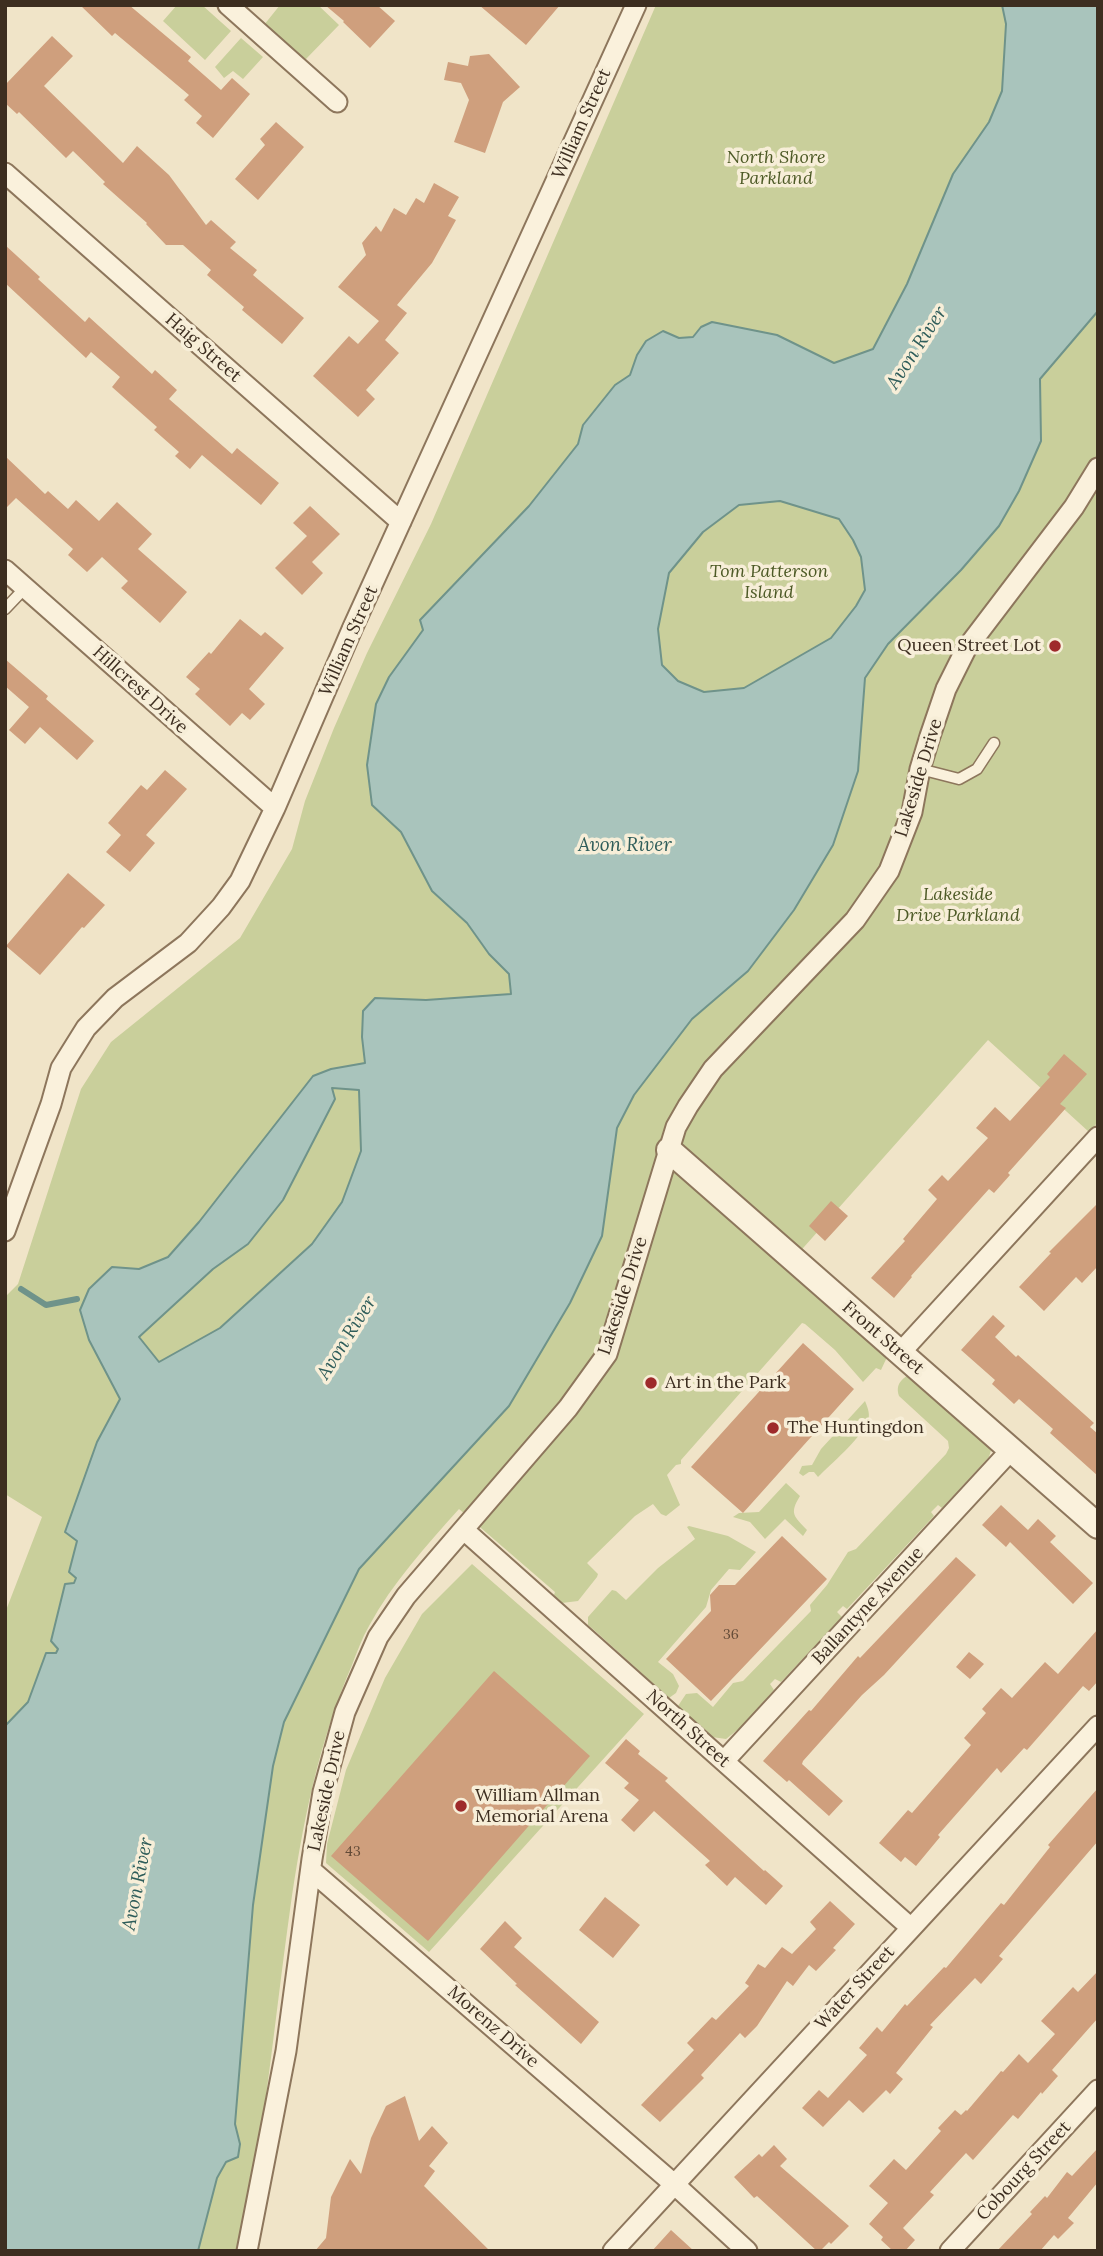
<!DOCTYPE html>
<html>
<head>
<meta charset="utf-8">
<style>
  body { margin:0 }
  #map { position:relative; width:1103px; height:2256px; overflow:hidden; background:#f0e4c8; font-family:Lora,serif }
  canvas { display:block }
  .frame { position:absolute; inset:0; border:7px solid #3d2e20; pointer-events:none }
</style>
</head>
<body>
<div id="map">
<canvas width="1103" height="2256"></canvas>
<div class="frame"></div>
</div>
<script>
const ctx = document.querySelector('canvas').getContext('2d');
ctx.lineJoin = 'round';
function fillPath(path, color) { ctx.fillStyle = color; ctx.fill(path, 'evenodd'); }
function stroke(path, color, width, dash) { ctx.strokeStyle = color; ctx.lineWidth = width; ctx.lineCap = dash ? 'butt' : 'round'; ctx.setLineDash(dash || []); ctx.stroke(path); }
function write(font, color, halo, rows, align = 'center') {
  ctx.font = font + ' Lora,serif'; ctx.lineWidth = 7; ctx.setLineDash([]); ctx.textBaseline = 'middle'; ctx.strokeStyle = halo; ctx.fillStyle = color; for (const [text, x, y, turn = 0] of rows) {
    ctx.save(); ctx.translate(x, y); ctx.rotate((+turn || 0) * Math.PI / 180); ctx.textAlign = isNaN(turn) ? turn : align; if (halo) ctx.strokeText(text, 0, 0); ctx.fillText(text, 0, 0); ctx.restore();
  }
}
fillPath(new Path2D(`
  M 177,5 L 202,5 L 231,31 L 205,60 L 163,21 Z
  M 280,5 L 307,5 L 308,7 L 318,5 L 339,25 L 305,60 L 264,25 Z
  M 656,5 L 1002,5 L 1006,24 L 1002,91 L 989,122 L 953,174 L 907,284 L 873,349 L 834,363 L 777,335 L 713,323 L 701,327 L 693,337 L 679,338 L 637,355 L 630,375 L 615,385 L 583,425 L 578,444 L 529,506 L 421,620 L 423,630 L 389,677 L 376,704 L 367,765 L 372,805 L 401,832 L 432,891 L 467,923 L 489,954 L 509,974 L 511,994 L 426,1000 L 362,1037 L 366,1063 L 359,1089 L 361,1151 L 342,1202 L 312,1244 L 220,1328 L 157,1363 L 77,1540 L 69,1572 L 76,1578 L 58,1648 L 56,1653 L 46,1653 L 28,1702 L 5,1726 L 5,1613 L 42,1517 L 5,1494 L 5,1297 L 18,1284 L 81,1089 L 111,1042 L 240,938 L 292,849 L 305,801 L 334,728 L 367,653 L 431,524 Z
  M 241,38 L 263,57 L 243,79 L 233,71 L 224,78 L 215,67 Z
  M 1098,311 L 1098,1122 L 1089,1132 L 988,1040 L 788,1265 L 888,1355 L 881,1370 L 876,1368 L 863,1382 L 835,1350 L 805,1324 L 802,1323 L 681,1460 L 681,1464 L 676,1465 L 667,1475 L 680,1505 L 666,1516 L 661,1514 L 653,1504 L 635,1516 L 587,1563 L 598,1574 L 597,1577 L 578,1601 L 562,1603 L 554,1595 L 555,1592 L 459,1509 C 426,1546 393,1582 369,1626 C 362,1638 357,1652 352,1665 C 318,1744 302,1826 290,1910 C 274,2024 264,2139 240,2251 L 198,2251 L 217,2178 L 226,2162 L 238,2156 L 240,2144 L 235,2124 L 253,1905 L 273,1766 L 284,1722 L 359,1569 L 408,1515 L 570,1303 L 602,1236 L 617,1128 L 634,1095 L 692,1019 L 748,970 L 794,910 L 833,845 L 858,771 L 865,678 L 888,644 L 961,570 L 999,526 L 1019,491 L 1041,441 L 1040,379 Z
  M 780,501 L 839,519 L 853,540 L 861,557 L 865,590 L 856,606 L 831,638 L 744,688 L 704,692 L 678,681 L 662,665 L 658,629 L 669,573 L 703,532 L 739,505 Z
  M 911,1373 L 990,1443 L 991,1450 L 989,1457 L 942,1508 L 938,1505 L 931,1512 L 934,1516 L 847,1609 L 843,1606 L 837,1612 L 842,1617 L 781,1682 L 775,1679 L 770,1684 L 774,1690 L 741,1727 L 726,1739 L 712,1737 L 678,1706 L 686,1694 L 697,1693 L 713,1707 L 733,1683 L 743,1681 L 811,1611 L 810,1605 L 827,1585 L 848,1552 L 856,1549 L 946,1454 L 949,1448 L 948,1441 L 899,1396 C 895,1384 902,1379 911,1373 Z
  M 865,1401 C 868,1408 871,1416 867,1423 C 860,1439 831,1464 818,1477 L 814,1472 L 809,1472 L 803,1476 L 799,1473 L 802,1466 L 812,1465 L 821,1449 Z
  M 786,1483 L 800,1496 C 789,1514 794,1516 807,1530 L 803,1536 L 785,1519 L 765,1539 L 750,1522 L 733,1517 L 739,1513 L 759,1512 Z
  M 689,1526 L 728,1536 L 756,1552 L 740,1570 L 729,1569 L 711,1590 L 706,1607 L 658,1662 L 673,1674 L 679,1686 L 676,1693 L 669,1698 L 594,1630 L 588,1625 L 588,1617 L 612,1590 L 616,1591 L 626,1600 L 658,1568 L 695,1539 L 687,1527 Z
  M 472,1564 L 644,1714 L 429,1952 L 326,1863 L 327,1844 L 346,1770 L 385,1678 L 422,1614 Z`), '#c9cf9b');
const water = new Path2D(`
  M 1002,5 L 1098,5 L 1098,311 L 1040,379 L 1041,441 L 1019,491 L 999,526 L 961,570 L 888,644 L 865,678 L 858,771 L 833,845 L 794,910 L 748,971 L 692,1019 L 634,1095 L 617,1128 L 602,1236 L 570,1303 L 509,1406 L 359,1569 L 284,1722 L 273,1766 L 253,1905 L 235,2124 L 240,2144 L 238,2157 L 226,2162 L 217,2178 L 198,2251 L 5,2251 L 5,1726 L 28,1702 L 46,1653 L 56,1653 L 58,1649 L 51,1641 L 65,1584 L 74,1583 L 76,1578 L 69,1572 L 77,1541 L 65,1532 L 97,1442 L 120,1399 L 89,1340 L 80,1310 L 89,1289 L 112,1267 L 139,1269 L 168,1257 L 199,1222 L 313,1076 L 331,1069 L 365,1063 L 362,1037 L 363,1011 L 375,998 L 426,1000 L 511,994 L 509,974 L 489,954 L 467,923 L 432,891 L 401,832 L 372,805 L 367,765 L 376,704 L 389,677 L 423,630 L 420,620 L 529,506 L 578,444 L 583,425 L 615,385 L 630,375 L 637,355 L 646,341 L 663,331 L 679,338 L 693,337 L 701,327 L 712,322 L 777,335 L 834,363 L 873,349 L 907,284 L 953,174 L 989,122 L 1002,91 L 1006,24 ZM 780,501 L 839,519 L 853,540 L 861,557 L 865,590 L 856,606 L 831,638 L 744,688 L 704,692 L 678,681 L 662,665 L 658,629 L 669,573 L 703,532 L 739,505 ZM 332,1088 L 359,1090 L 361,1151 L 342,1202 L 312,1244 L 220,1328 L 159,1362 L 139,1337 L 213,1269 L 248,1244 L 283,1200 L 335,1099 Z`);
fillPath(water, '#a9c4bc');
stroke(water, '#6f938a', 2);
stroke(new Path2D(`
  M 21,1289 L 46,1305 L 77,1299`), '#6f938a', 6);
fillPath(new Path2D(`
  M 80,5 L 129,5 L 191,57 L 188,61 L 221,90 L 232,78 L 250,94 L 213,138 L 196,123 L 202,116 L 184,100 L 189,95 L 115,33 L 112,36 Z
  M 325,5 L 377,5 L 395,21 L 370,48 L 343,22 L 344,21 Z
  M 479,5 L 560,5 L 526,45 Z
  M 52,36 L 73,56 L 44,86 L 123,163 L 137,146 L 169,175 L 206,225 L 211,220 L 236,242 L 230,248 L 257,270 L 253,275 L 304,318 L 282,344 L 242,310 L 244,307 L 207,275 L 211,270 L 183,245 L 166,245 L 146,224 L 147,223 L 103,184 L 105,182 L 73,151 L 66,158 L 19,112 L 17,114 L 5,103 L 5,85 Z
  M 489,54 L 520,87 L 503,102 L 485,153 L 454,142 L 469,100 L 461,83 L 444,80 L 448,62 L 468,66 L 470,56 Z
  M 276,122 L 304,147 L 258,200 L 235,179 L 265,145 L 260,139 Z
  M 434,183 L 459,197 L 448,216 L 456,220 L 432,263 L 397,305 L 407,313 L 385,340 L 399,353 L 366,390 L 375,399 L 358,417 L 313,376 L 349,336 L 358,344 L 379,321 L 338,287 L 366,255 L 362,243 L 376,226 L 381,232 L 394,208 L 406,215 L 416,198 L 424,203 Z
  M 5,245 L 40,277 L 38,279 L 85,322 L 89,317 L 152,374 L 155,370 L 177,390 L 169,399 L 232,454 L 237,448 L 279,483 L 261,505 L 202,455 L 190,469 L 175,456 L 179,452 L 154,430 L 157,427 L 112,387 L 120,377 L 91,352 L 86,358 L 5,283 Z
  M 5,456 L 45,494 L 48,491 L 68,509 L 76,500 L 99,521 L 117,502 L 152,534 L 138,549 L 187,592 L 160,623 L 121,588 L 128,581 L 102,557 L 87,572 L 68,555 L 73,549 L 16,498 L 5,509 Z
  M 310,506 L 340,534 L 312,562 L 323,573 L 302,595 L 275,568 L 307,536 L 293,523 Z
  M 240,619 L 261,636 L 265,632 L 284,648 L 249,689 L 265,704 L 250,720 L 242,713 L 230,726 L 195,694 L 200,689 L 186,677 L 209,652 L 211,654 Z
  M 5,659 L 48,696 L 46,699 L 94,741 L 77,760 L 40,727 L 25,744 L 9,730 L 29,707 L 5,686 Z
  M 165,770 L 187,789 L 146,835 L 155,843 L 130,872 L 106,852 L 121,835 L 108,823 L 141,785 L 147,790 Z
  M 68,873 L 105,905 L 84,928 L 82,927 L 40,975 L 6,946 Z
  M 1064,1054 L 1087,1074 L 1060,1104 L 1066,1108 L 1008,1173 L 1010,1175 L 994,1193 L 989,1189 L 911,1276 L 912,1277 L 894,1298 L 871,1278 L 905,1241 L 903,1239 L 937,1199 L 928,1190 L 942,1175 L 948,1181 L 988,1138 L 976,1128 L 995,1107 L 1010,1121 L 1050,1077 L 1047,1074 Z
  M 831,1201 L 848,1216 L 825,1241 L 809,1226 Z
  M 1098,1203 L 1098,1266 L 1082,1283 L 1076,1277 L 1044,1311 L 1019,1287 L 1051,1253 L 1049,1252 Z
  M 993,1315 L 1005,1326 L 995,1337 L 1016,1357 L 1018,1355 L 1094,1423 L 1090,1427 L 1098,1434 L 1098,1476 L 1050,1433 L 1053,1429 L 1019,1399 L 1014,1404 L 992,1384 L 995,1380 L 961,1350 Z
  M 803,1343 L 854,1389 L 743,1513 L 691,1467 Z
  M 1001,1505 L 1028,1530 L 1038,1519 L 1056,1536 L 1050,1542 L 1093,1583 L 1073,1604 L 1010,1542 L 1006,1547 L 982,1525 Z
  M 782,1536 L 827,1579 L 711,1701 L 666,1659 L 711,1611 L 710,1595 L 719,1585 L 735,1585 Z
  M 956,1557 L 976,1575 L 884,1675 L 862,1695 L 803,1761 L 802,1764 L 843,1801 L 829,1816 L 789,1780 L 787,1782 L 763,1761 L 809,1710 L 811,1711 L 858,1656 L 860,1658 Z
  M 1098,1629 L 1098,1681 L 1089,1691 L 1083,1686 L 1027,1750 L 1024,1748 L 1001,1773 L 997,1768 L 938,1835 L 940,1837 L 916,1866 L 905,1857 L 901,1862 L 879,1843 L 908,1810 L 912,1813 L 971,1745 L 964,1738 L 986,1713 L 982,1709 L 1001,1688 L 1012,1698 L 1045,1662 L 1058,1674 Z
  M 969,1652 L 984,1664 L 970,1679 L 956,1667 Z
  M 494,1671 L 590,1756 L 428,1941 L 331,1856 Z
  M 626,1739 L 640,1751 L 638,1754 L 668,1778 L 665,1781 L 764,1871 L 765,1870 L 783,1886 L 766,1905 L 735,1877 L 727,1886 L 705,1865 L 710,1861 L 654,1811 L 634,1832 L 621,1820 L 639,1800 L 624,1788 L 629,1783 L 605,1763 Z
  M 1098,1788 L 1098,1841 L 999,1956 L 1003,1959 L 981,1984 L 975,1978 L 930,2025 L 933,2027 L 896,2073 L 903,2079 L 890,2094 L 886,2090 L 863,2113 L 849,2100 L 823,2127 L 802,2108 L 819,2090 L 828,2098 L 867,2055 L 859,2048 L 877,2027 L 882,2032 L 905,2004 L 907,2006 L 944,1967 L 946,1968 L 1001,1903 L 1004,1905 L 1050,1847 L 1048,1845 Z
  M 605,1897 L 640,1925 L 613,1958 L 579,1930 Z
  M 830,1901 L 855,1924 L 833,1948 L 836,1950 L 816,1971 L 809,1965 L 793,1986 L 787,1981 L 757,2026 L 745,2038 L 740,2033 L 701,2075 L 704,2078 L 660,2122 L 641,2105 L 694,2050 L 687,2043 L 712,2017 L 716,2020 L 749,1986 L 745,1983 L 758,1964 L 765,1968 L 782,1947 L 792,1954 L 816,1929 L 810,1922 Z
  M 505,1921 L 522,1938 L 514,1947 L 599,2022 L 581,2044 L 515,1985 L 517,1984 L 480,1949 Z
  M 1098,1971 L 1098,2018 L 1052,2070 L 1058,2076 L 1042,2094 L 1041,2092 L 1018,2119 L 1013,2115 L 973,2160 L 966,2153 L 930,2192 L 934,2195 L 903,2228 L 915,2240 L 905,2251 L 893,2251 L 881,2240 L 883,2237 L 869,2224 L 888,2203 L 869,2186 L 894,2159 L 906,2170 L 941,2131 L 938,2128 L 955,2110 L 961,2115 L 966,2110 L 967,2111 L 1001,2071 L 1003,2072 L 1019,2054 L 1028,2063 L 1055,2034 L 1041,2021 L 1073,1987 L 1078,1992 Z
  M 405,2096 L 419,2141 L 432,2126 L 448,2143 L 429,2166 L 435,2171 L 424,2186 L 490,2251 L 315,2251 L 326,2238 L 331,2197 L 350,2159 L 361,2174 L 371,2138 L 386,2106 Z
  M 774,2145 L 787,2159 L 780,2166 L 849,2226 L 831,2244 L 829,2242 L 820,2251 L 817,2251 L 757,2196 L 754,2198 L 734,2177 L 759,2154 L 762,2157 Z
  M 1098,2148 L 1098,2182 L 1068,2218 L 1074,2223 L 1058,2239 L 1054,2235 L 1040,2251 L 997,2251 L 1032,2214 L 1030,2212 L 1045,2196 L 1047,2198 L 1067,2172 L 1072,2176 Z
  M 671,2230 L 694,2251 L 652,2251 Z`), '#cf9f7d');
const service = new Path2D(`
  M 5,609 L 25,588
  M 920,769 L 959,779 L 977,769 L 994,743`);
const minor = new Path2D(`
  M 228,5 L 337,102
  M 5,173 L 401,522
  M 5,570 L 275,808
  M 5,1231 L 51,1104 L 61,1068 L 86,1028 L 115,998 L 188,943 L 221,907 L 240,881 L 275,808 L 353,627 L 636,5
  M 900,1353 L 1098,1137
  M 464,1530 L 911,1928
  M 724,1761 L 1011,1450
  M 312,1871 L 674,2184 L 747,2251
  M 247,2251 L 286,2051 L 312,1859 L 323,1792 L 345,1712 L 378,1637 L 406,1596 L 568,1408 L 607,1354 L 676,1127 L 688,1106 L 713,1069 L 855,920 L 889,871 L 912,812 L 920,769 L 930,736 L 946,689 L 966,649 L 1074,507 L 1098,468
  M 613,2251 L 1098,1726
  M 950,2251 L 1098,2090`);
const tertiary = new Path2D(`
  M 669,1150 L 1098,1526`);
stroke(service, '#8d765c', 13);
stroke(minor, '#8d765c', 23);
stroke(tertiary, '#8d765c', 28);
stroke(service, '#faf1dc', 10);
stroke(minor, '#faf1dc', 19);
stroke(tertiary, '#faf1dc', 24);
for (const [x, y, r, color] of [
  [1055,646,7,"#9e2a2b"],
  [651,1383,7,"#9e2a2b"],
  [773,1428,7,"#9e2a2b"],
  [461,1806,7,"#9e2a2b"]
]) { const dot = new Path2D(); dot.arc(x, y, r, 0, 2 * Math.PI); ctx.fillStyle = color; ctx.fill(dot); stroke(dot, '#f7eed8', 2.5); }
write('14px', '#624a37', null, [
  ["36",731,1635],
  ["43",353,1852]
]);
write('18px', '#3d2e20', '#f7eed8', [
  ["William Street",582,124,-66],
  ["Haig Street",203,348,41],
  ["William Street",349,641,-66],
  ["Hillcrest Drive",140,690,42],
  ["Lakeside Drive",919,778,-73],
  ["Lakeside Drive",623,1296,-72],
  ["Front Street",883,1338,41],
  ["Ballantyne Avenue",868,1606,-47],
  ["North Street",688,1729,42],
  ["Lakeside Drive",327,1791,-78],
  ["Water Street",855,1988,-47],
  ["Morenz Drive",493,2027,41],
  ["Cobourg Street",1024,2171,-47]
]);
write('italic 18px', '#4d5a26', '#f7eed8', [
  ["North Shore",776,158],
  ["Parkland",776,179],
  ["Tom Patterson",769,572],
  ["Island",769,593],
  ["Lakeside",958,895],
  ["Drive Parkland",958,916]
]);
write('18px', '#3d2e20', '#f7eed8', [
  ["Queen Street Lot",1041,646,"right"],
  ["Art in the Park",665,1383],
  ["The Huntingdon",787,1428],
  ["William Allman",475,1796],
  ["Memorial Arena",475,1817]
], 'left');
write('italic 19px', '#2f5d5a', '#f7eed8', [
  ["Avon River",917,348,-57],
  ["Avon River",625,846],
  ["Avon River",347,1338,-58],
  ["Avon River",138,1884,-79]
]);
</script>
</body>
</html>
